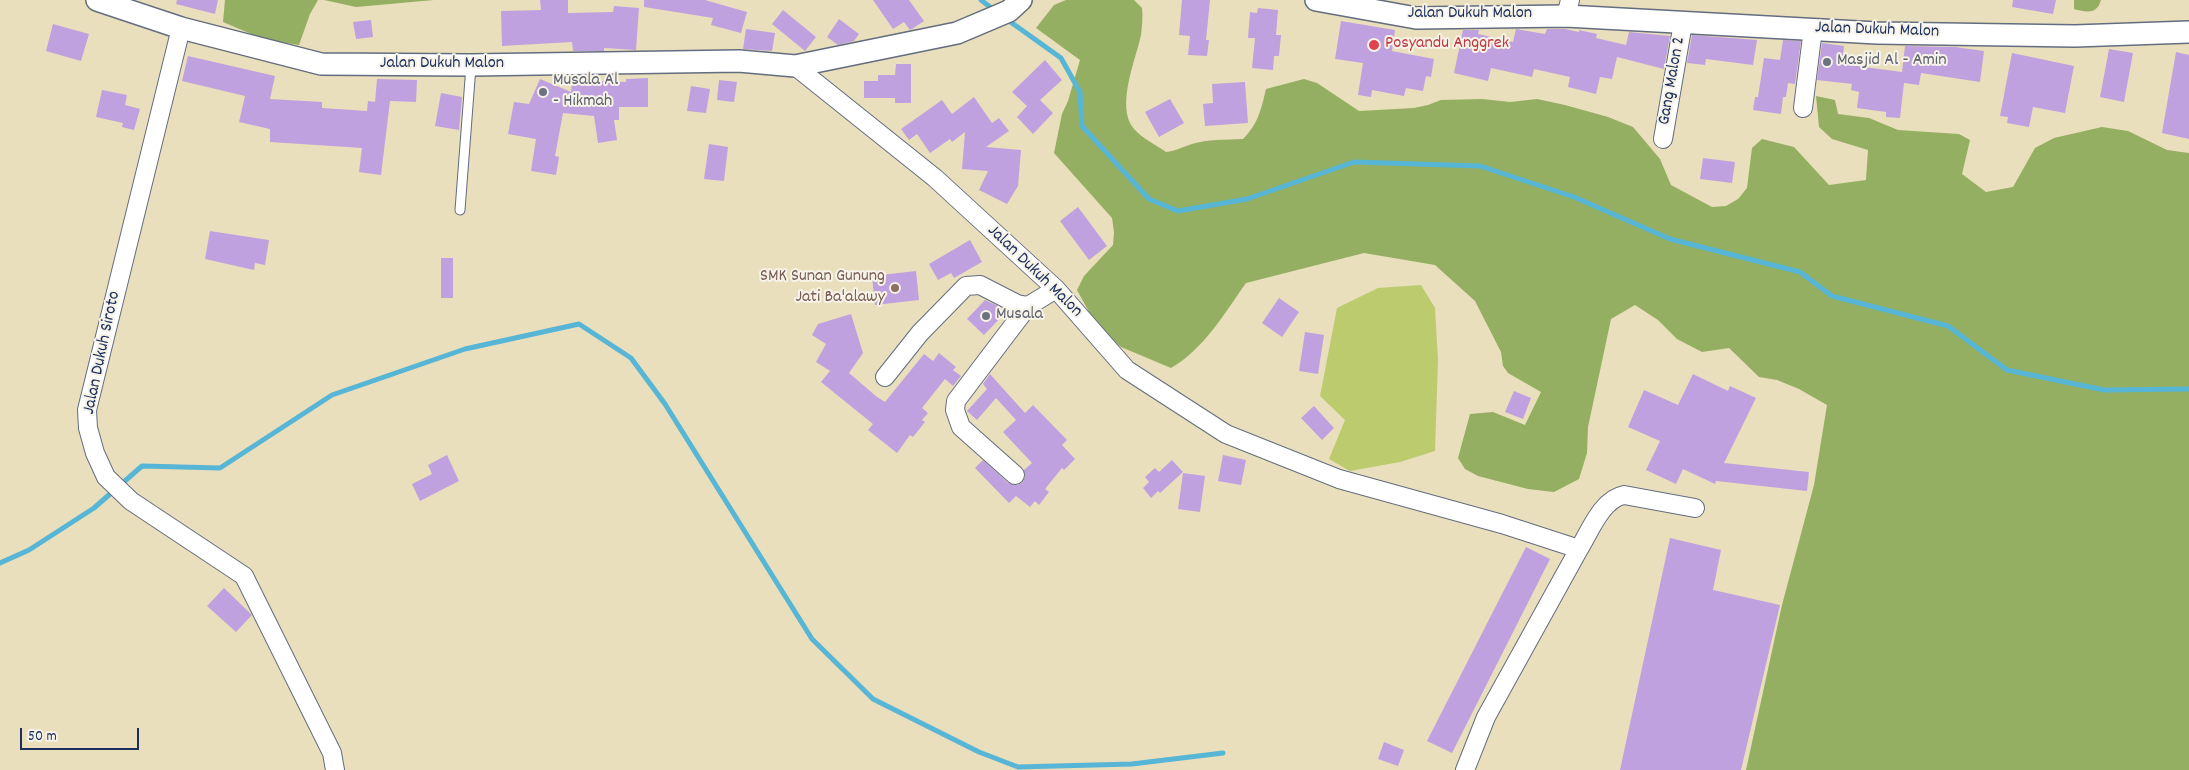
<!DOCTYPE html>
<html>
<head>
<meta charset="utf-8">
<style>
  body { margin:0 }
  #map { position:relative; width:2189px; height:770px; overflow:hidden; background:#e9dfbc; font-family:Dekko,sans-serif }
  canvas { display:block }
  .scale { position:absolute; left:20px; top:728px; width:119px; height:22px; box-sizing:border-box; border:2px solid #1b2f5e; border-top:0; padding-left:6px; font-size:15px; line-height:18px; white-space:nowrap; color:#1b2f5e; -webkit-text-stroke:4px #f7f3e8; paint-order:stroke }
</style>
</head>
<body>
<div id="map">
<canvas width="2189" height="770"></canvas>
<div class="scale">50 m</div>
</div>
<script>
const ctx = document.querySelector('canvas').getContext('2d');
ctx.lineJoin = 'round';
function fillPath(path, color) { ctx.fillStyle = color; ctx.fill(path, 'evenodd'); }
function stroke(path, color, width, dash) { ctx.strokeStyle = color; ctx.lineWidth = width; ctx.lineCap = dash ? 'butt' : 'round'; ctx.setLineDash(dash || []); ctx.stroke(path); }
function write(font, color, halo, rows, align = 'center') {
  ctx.font = font + ' Dekko,sans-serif'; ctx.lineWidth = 4; ctx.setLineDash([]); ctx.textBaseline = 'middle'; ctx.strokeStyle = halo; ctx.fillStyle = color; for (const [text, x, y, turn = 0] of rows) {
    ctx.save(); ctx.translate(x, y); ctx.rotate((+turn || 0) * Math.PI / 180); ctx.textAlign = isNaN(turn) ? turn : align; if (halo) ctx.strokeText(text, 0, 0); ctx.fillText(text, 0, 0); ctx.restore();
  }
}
fillPath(new Path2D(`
  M 1421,285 L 1435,308 L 1438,360 L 1435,451 L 1400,462 L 1350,471 L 1329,459 L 1345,420 L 1320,396 L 1337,308 L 1378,288 Z`), '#bbcb6e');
fillPath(new Path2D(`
  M 225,0 L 318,0 L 310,14 L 299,45 L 263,39 L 223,22 Z
  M 324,0 L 434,0 L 356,7 Z
  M 1066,0 L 1134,0 L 1142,8 C 1143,17 1142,26 1141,35 C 1136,59 1115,107 1134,129 C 1142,138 1156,145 1166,152 C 1176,151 1182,147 1192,144 C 1207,139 1226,140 1243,139 C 1258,124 1261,110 1266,89 L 1304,79 L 1317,83 L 1359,111 L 1414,108 L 1428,105 L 1441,100 L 1482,99 L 1510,102 L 1537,99 L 1565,105 L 1608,117 L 1633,127 L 1660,159 L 1671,185 L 1712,207 L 1726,206 L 1738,199 L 1747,188 L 1752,148 L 1762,139 L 1794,147 L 1829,185 L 1866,180 L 1868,150 L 1832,139 L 1819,127 L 1816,96 L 1835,100 L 1838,114 L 1869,118 L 1898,130 L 1959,134 L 1970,140 L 1962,174 L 1986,192 L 2013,187 L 2035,148 L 2054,138 L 2102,127 L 2128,131 L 2167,150 L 2189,153 L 2189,770 L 1746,770 L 1782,605 L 1814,485 L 1827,405 L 1799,389 L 1777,380 L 1759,377 L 1729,348 L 1702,352 L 1677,339 L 1658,320 L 1635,305 L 1611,319 L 1588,427 L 1587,453 L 1579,479 L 1554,492 L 1528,489 L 1478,476 L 1465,469 L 1458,458 L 1470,414 L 1493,412 L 1525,425 L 1541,392 L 1508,373 L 1503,366 L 1501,352 L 1475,301 L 1435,265 L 1364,253 L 1246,283 C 1224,314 1204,349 1171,368 L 1121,347 L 1098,328 L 1077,290 L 1084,276 L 1113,245 L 1114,232 L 1112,218 L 1054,153 L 1062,114 L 1068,101 L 1080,60 L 1036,28 L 1054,5 Z
  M 2074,0 L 2101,0 C 2097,15 2086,12 2074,9 Z`), '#94af61');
stroke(new Path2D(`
  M 981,0 L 994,10
  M 1005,18 L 1061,58 L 1080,92 L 1082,126 L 1149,199 L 1178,211 L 1247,199 L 1354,162 L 1480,166 L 1574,197 L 1670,239 L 1800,272 L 1832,296 L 1948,326 L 2007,370 L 2104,390 L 2189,389
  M 0,563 L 29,550 L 94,508 L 142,466 L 220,468 L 332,395 L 465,349 L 579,324 L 631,358 L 665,404 L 812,639 L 873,699 L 979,752 L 1018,767 L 1132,764 L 1223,753`), '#57b5d5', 5);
fillPath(new Path2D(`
  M 177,0 L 218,0 L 215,14 L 176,4 Z
  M 540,0 L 568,0 L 568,13 L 613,12 L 614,6 L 639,8 L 636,50 L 604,48 L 604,51 L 573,51 L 572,42 L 502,46 L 501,11 L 541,10 Z
  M 644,0 L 705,0 L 747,12 L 741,33 L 711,25 L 713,18 L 644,7 Z
  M 873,0 L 909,0 L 924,21 L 912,29 L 910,30 L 904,22 L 893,29 Z
  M 1182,0 L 1210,0 L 1206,40 L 1209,40 L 1207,56 L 1188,55 L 1190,36 L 1179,35 Z
  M 2013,0 L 2056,0 L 2053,14 L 2012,7 Z
  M 1258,8 L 1278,10 L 1276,35 L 1281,35 L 1279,56 L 1274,56 L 1273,70 L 1252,68 L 1255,38 L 1248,38 L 1250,12 L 1257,13 Z
  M 783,10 L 816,37 L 805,51 L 772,24 Z
  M 839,19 L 859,34 L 854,41 L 838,45 L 827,37 Z
  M 371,20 L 373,37 L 356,39 L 353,22 Z
  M 1341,21 L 1395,30 L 1392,51 L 1434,59 L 1431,77 L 1426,76 L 1423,91 L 1406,88 L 1404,96 L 1372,90 L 1371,97 L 1358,95 L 1363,63 L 1335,59 Z
  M 53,24 L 89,34 L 81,61 L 46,51 Z
  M 746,29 L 775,33 L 772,51 L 743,49 Z
  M 1516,29 L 1545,34 L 1547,29 L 1565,29 L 1579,32 L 1579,30 L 1597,34 L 1596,38 L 1626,45 L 1629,32 L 1670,36 L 1664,69 L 1617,57 L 1612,79 L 1600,77 L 1596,94 L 1568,87 L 1570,77 L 1534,69 L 1532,77 L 1491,68 L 1488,81 L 1454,73 L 1463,30 L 1479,30 L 1478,34 L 1513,42 Z
  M 1692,35 L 1757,40 L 1753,65 L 1706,59 L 1705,65 L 1687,63 Z
  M 1783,40 L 1801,41 L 1795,84 L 1788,83 L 1786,97 L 1783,97 L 1781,114 L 1753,110 L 1755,97 L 1758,97 L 1764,58 L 1780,60 Z
  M 1822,43 L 1844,46 L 1842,64 L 1902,72 L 1905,46 L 1955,47 L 1984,51 L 1980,82 L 1921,73 L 1919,85 L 1904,83 L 1900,118 L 1886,117 L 1886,112 L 1857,108 L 1859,92 L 1851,90 L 1852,84 L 1817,80 Z
  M 2109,49 L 2133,53 L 2124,102 L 2100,97 Z
  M 2176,52 L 2189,55 L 2189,139 L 2162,133 Z
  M 2012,53 L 2074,66 L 2065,113 L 2033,107 L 2029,127 L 2007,123 L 2008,117 L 2000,116 Z
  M 188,56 L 275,76 L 270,99 L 322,102 L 322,108 L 367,111 L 368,101 L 375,102 L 377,79 L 417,80 L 416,102 L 390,101 L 381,175 L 359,172 L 362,148 L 270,142 L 270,129 L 239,122 L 245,96 L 182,81 Z
  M 1045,60 L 1062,80 L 1040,100 L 1053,113 L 1033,134 L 1017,117 L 1027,106 L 1012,92 Z
  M 896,64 L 911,64 L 911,103 L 895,103 L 895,98 L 864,98 L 864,81 L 878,81 L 878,75 L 895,75 Z
  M 648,78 L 648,107 L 619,107 L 619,120 L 614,120 L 617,140 L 598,143 L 594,116 L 563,113 L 555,156 L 559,157 L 556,175 L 531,171 L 536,139 L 508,134 L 514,102 L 529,104 L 540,79 L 571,92 L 572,82 L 602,85 L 602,81 L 626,82 L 626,79 Z
  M 719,80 L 737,82 L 734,102 L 717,100 Z
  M 1245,82 L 1248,123 L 1205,126 L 1203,104 L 1213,103 L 1212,84 Z
  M 691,86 L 710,89 L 706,113 L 687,111 Z
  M 102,90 L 127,95 L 125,105 L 140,109 L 134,130 L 122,127 L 123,123 L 96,117 Z
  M 441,93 L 462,97 L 459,130 L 435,126 Z
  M 974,97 L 992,123 L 999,118 L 1009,131 L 986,147 L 1021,150 L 1018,186 L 1007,204 L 979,190 L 988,171 L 962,169 L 965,132 L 952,142 L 950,139 L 930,153 L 917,134 L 909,140 L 901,129 L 942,100 L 952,114 Z
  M 1170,99 L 1184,123 L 1159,137 L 1145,112 Z
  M 709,144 L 728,147 L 724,181 L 704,179 Z
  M 1703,158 L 1735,162 L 1732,183 L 1700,179 Z
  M 1078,207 L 1107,246 L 1089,260 L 1060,221 Z
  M 210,231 L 269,240 L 265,265 L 255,263 L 254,270 L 205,259 Z
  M 970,240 L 982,262 L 954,278 L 951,273 L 938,280 L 929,264 Z
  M 441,258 L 453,258 L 453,298 L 441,298 Z
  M 916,271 L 919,300 L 875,305 L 872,276 Z
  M 1279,298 L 1299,312 L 1282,337 L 1262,323 Z
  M 985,300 L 998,306 L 1005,313 L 984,335 L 967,319 Z
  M 851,314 L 863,353 L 849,373 L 877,397 L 885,402 L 924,354 L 933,361 L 939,353 L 956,367 L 953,370 L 961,376 L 953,386 L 945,379 L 922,408 L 928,413 L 922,420 L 925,422 L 913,437 L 910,435 L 897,453 L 868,430 L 873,424 L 821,382 L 830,371 L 816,362 L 826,344 L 812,335 L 818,324 Z
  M 1305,332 L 1324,335 L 1318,374 L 1299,371 Z
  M 990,374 L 1025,413 L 1033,405 L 1067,440 L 1062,445 L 1075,459 L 1064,470 L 1062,468 L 1045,489 L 1049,492 L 1039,505 L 1035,501 L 1030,507 L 1016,496 L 1009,503 L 975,468 L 983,460 L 1008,483 L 1018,485 L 1023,482 L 1025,477 L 1024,470 L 1032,463 L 1003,432 L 1016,420 L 996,398 L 977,420 L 967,411 L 987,389 L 983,384 Z
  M 1693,374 L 1728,391 L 1730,386 L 1756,398 L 1724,463 L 1809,472 L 1807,491 L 1716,481 L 1715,484 L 1683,469 L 1676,484 L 1646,470 L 1660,441 L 1628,427 L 1644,390 L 1678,405 Z
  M 1514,391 L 1531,398 L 1523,419 L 1505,412 Z
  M 1314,406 L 1334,428 L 1322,440 L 1301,418 Z
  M 447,455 L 459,481 L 420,501 L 412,484 L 432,474 L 428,465 Z
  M 1223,455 L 1246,460 L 1241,485 L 1218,481 Z
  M 1172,460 L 1183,472 L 1160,493 L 1158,491 L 1151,498 L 1143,488 L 1149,482 L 1145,477 L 1155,468 L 1159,472 Z
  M 1183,473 L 1205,476 L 1200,512 L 1178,509 Z
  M 1670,538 L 1721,550 L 1713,590 L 1780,605 L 1741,770 L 1620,770 Z
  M 1526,547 L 1550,559 L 1452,753 L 1427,741 Z
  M 224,588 L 252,615 L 236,632 L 207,606 Z
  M 1384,742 L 1404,750 L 1398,766 L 1378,759 Z`), '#c0a1df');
const service = new Path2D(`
  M 460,210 L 471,66`);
const minor = new Path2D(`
  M 1566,16 L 1570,0
  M 181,28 L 87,410 L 88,428 L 95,453 L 106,477 L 131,501 L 244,576 L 332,753 L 335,770
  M 795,66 L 935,178 L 1056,289 L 1127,370 L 1226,434 L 1339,479 L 1502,524 L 1579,549 C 1590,531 1602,499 1624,495 L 1695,508
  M 1803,108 L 1813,29
  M 1663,139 L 1683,23
  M 885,377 L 920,333 L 966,286 L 980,285 L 1017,304 L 1028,306 L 1056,289
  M 1015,475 L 961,427 L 955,410 L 956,401 L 1028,306
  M 1465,770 L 1486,717 L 1579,549`);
const tertiary = new Path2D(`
  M 97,0 L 181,28 L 321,64 L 471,65 L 739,61 L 795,66 L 957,33 L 1009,11 L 1021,0
  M 1316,0 L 1416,18 L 1566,16 L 1877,33 L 2075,36 L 2189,32`);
stroke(service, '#636d7f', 11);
stroke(minor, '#636d7f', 20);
stroke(tertiary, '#636d7f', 24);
stroke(service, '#fff', 9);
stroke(minor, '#fff', 18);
stroke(tertiary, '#fff', 21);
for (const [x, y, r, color] of [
  [1374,45,6,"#e0444e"],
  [1827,62,5,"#6b7280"],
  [543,92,5,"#6b7280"],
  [895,288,5,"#8d6e63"],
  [986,316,5,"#6b7280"]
]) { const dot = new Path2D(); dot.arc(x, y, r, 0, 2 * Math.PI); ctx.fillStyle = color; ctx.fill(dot); stroke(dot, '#f7f3e8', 2); }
write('18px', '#1b2f5e', '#f7f3e8', [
  ["Jalan Dukuh Malon",1470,15],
  ["Jalan Dukuh Malon",1877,31,2],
  ["Jalan Dukuh Malon",442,65],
  ["Gang Malon 2",1673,81,-80],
  ["Jalan Dukuh Malon",1034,272,44],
  ["Jalan Dukuh Siroto",103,353,-78]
]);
write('18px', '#be3a42', '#f7f3e8', [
  ["Posyandu Anggrek",1385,45]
], 'left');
write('18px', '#5b616d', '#f7f3e8', [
  ["Masjid Al - Amin",1837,62],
  ["Musala Al",553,82],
  ["- Hikmah",553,103],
  ["Musala",996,316]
], 'left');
write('18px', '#785e54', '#f7f3e8', [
  ["SMK Sunan Gunung",885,278],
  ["Jati Ba'alawy",885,299]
], 'right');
</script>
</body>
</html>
